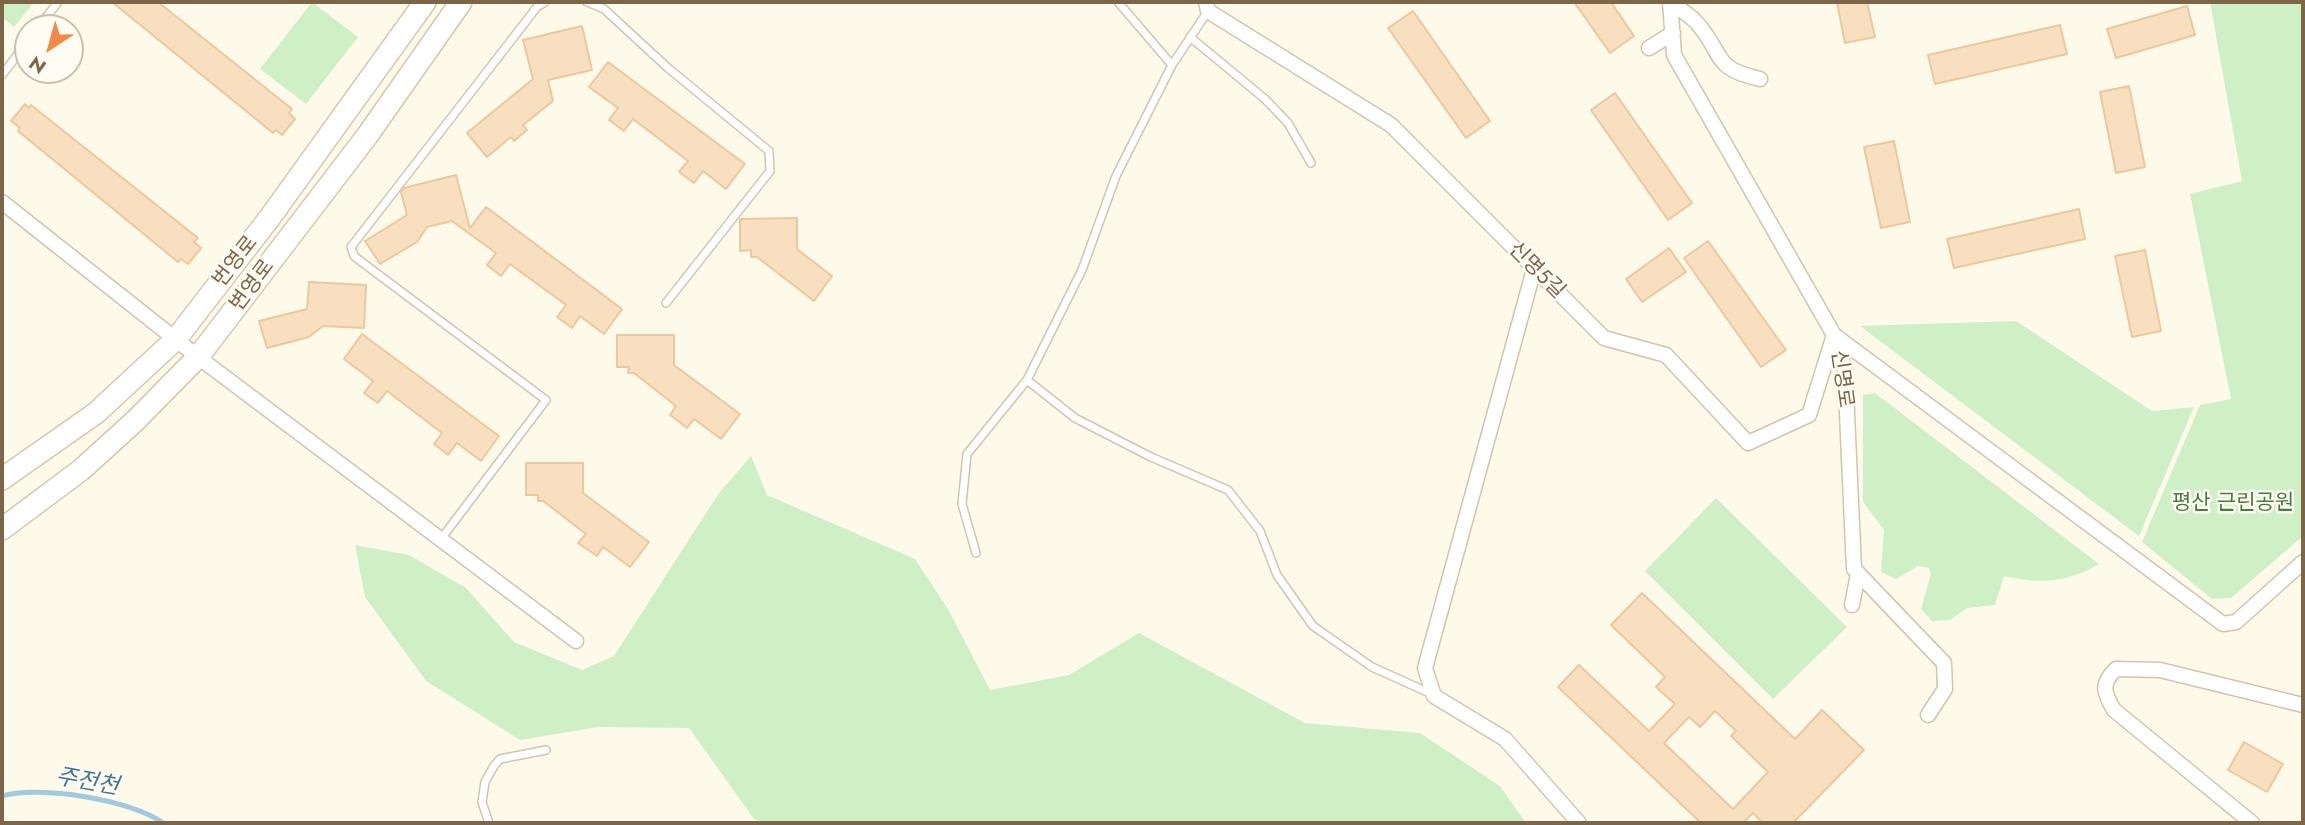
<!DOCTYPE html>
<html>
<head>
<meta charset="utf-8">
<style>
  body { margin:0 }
  #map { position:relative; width:2305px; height:825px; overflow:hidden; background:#fefaea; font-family:Jost,sans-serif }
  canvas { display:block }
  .frame { position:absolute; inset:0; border:4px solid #7d6549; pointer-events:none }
  .north { position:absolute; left:14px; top:14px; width:70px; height:70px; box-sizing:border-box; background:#fffcf3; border:2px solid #cbc0af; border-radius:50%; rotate:216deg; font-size:19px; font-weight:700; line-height:28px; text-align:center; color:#7d6549 }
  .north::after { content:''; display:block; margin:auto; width:24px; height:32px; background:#f28a45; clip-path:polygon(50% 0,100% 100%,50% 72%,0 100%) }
</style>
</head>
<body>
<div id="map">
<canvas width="2305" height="825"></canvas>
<div class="frame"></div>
<div class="north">N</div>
</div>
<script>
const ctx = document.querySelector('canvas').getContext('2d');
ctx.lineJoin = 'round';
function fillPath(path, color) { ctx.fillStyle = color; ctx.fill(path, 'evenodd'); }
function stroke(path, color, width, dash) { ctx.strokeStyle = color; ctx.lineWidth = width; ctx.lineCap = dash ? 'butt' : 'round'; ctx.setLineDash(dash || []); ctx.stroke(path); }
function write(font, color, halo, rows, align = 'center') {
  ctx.font = font + ' Jost,"Noto Sans KR",sans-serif'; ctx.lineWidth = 5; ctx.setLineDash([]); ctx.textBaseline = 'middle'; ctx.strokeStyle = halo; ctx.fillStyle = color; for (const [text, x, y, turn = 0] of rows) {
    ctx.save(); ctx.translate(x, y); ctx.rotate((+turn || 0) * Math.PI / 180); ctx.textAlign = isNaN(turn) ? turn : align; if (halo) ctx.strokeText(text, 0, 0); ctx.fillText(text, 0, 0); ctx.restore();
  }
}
fillPath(new Path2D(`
  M 2,2 L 34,2 L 14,27 L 2,17 Z
  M 312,2 L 358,37 L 306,104 L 260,69 Z
  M 2210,2 L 2303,2 L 2303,536 L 2231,598 L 2212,599 L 2142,542 L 2200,405 L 2231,399 L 2190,194 L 2242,181 Z
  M 2016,321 L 2152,411 L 2194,407 L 2139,536 L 1860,326 Z
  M 1875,393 L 2099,564 C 2067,583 2039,584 2004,576 L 1995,605 L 1967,608 L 1950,620 L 1932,621 L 1921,609 L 1931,574 L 1929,568 L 1918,566 L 1896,579 L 1881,572 L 1884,530 L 1863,502 L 1863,395 Z
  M 751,456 L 767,495 L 915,559 L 948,609 L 990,690 L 1069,675 L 1139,633 L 1305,723 L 1420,733 L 1500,786 L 1526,823 L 766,823 L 754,819 L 689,728 L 598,727 L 520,740 L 426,681 L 365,597 L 355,545 L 409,555 L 466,588 L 514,642 L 582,670 L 614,656 L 719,493 Z
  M 1716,498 L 1847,627 L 1773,699 L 1645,571 Z`), '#cfefc6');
stroke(new Path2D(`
  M 2,796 C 38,785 133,800 163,823`), '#a1cade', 5);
const building = new Path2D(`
  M 112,2 L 158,2 L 292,109 L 289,113 L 295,119 L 282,135 L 276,130 L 273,133 Z
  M 1574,2 L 1611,2 L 1634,36 L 1610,53 Z
  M 1837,2 L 1867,2 L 1875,37 L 1845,43 Z
  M 2187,6 L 2195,35 L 2116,58 L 2107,29 Z
  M 1413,11 L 1490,121 L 1466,138 L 1388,28 Z
  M 2060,25 L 2067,54 L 1935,84 L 1928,55 Z
  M 582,26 L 592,70 L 548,80 L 553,101 L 523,125 L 527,130 L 514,141 L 511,137 L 487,157 L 467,133 L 533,79 L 523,40 Z
  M 608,62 L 745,164 L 726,189 L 703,171 L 694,183 L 679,172 L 688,161 L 633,119 L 624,131 L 609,120 L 618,108 L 589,87 Z
  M 2129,86 L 2145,167 L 2116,173 L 2100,92 Z
  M 1615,93 L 1692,203 L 1668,220 L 1591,110 Z
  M 25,104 L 29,108 L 31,105 L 198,238 L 194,242 L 201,248 L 188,264 L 181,259 L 178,262 L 18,131 L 20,128 L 11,121 Z
  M 1894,141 L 1910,222 L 1881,228 L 1864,147 Z
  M 456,175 L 470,228 L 486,207 L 622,309 L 604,334 L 580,316 L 572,328 L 557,317 L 566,305 L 510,264 L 501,276 L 487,265 L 496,253 L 452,221 L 427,227 L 417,242 L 380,264 L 365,241 L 407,215 L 401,192 L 404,188 Z
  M 2079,209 L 2085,239 L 1954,268 L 1947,239 Z
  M 797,218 L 797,249 L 832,276 L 814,301 L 757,257 L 751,257 L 751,250 L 740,251 L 740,219 Z
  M 1708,241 L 1786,350 L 1761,367 L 1684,258 Z
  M 1669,248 L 1686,272 L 1642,302 L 1626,279 Z
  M 2145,250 L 2161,331 L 2132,337 L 2115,256 Z
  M 309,282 L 366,285 L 364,328 L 323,326 L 309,337 L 267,348 L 259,321 L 307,309 Z
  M 362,334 L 499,436 L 481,461 L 457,443 L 448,455 L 434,444 L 442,433 L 387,391 L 378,403 L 364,393 L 373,381 L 344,359 Z
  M 617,335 L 674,335 L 674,365 L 740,414 L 721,439 L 694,419 L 687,428 L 670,415 L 676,406 L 634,373 L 628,373 L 629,367 L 617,367 Z
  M 526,463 L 583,463 L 583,493 L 649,542 L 630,567 L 603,547 L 597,556 L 578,543 L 586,534 L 543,501 L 538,501 L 538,495 L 526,495 Z
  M 1642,593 L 1795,739 L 1822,710 L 1864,750 L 1793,823 L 1763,823 L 1753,813 L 1745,821 L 1748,823 L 1701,823 L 1558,687 L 1579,665 L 1649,731 L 1675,704 L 1656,687 L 1665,677 L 1611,625 ZM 1715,711 L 1736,731 L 1731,736 L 1768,772 L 1733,809 L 1664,743 L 1689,717 L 1700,727 Z
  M 2244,742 L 2283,764 L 2267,792 L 2228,770 Z`);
fillPath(building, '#f7dfbf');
stroke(building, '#ebc89e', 2);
const service = new Path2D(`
  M 587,2 L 604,9 L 668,68 L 769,151 L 770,171 L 666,303
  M 1118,2 L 1172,65
  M 46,17 L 61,28
  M 38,28 L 58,2
  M 70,35 L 76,39
  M 1190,37 L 1265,99 L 1288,123 L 1311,163
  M 2,75 L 28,41
  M 1027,380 L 1075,418 L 1151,457 L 1228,490 L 1260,531 L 1277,575 L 1313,626 L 1372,667 L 1434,695
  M 441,539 L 546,400 L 363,263 L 354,256 L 351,247 L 537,7 L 545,2
  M 976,553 L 962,504 L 967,454 L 1027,380 L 1082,270 L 1116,176 L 1172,65 L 1208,11
  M 489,823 L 482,802 L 485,782 L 494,766 L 500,759 L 546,750`);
const minor = new Path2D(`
  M 1206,2 L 1208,11 L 1391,125 L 1604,338 L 1666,355 L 1748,443 L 1809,415 L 1834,335
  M 1670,2 L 1674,55 L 1834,335 L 1845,369 L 1854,569 L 1944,663 L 1945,689 L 1928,715
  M 1671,2 C 1679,9 1690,15 1697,23 C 1725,55 1711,68 1760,79
  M 1649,48 L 1673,33
  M 2,202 L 198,357 L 576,641
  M 1534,269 L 1425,668 L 1434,696 L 1505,739 L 1579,823
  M 1834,335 L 2223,624 L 2236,622 L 2303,562
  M 1852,605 L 1858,574
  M 2252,823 L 2114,710 C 2104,693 2100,684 2116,669 L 2160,670 L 2303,705`);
const secondary = new Path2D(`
  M 2,479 L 96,413 L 176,339 L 271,216 L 425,2
  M 2,529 L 81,470 L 135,421 L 198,357 L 367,136 L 461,2`);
stroke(service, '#d3c4ae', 10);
stroke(minor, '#d3c4ae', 17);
stroke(secondary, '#d7c6ab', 24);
stroke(service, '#fff', 7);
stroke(minor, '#fff', 14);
stroke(secondary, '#fff', 21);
write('21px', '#7d6549', '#fffcf3', [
  ["번영로",236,262,-52],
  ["신명5길",1536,271,45],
  ["변영로",253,286,-53],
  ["신명로",1841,379,82]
]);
write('21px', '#457e3d', '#fffcf3', [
  ["평산 근린공원",2233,504]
]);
write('italic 23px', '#417692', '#fffcf3', [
  ["주전천",87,783,10]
]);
</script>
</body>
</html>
